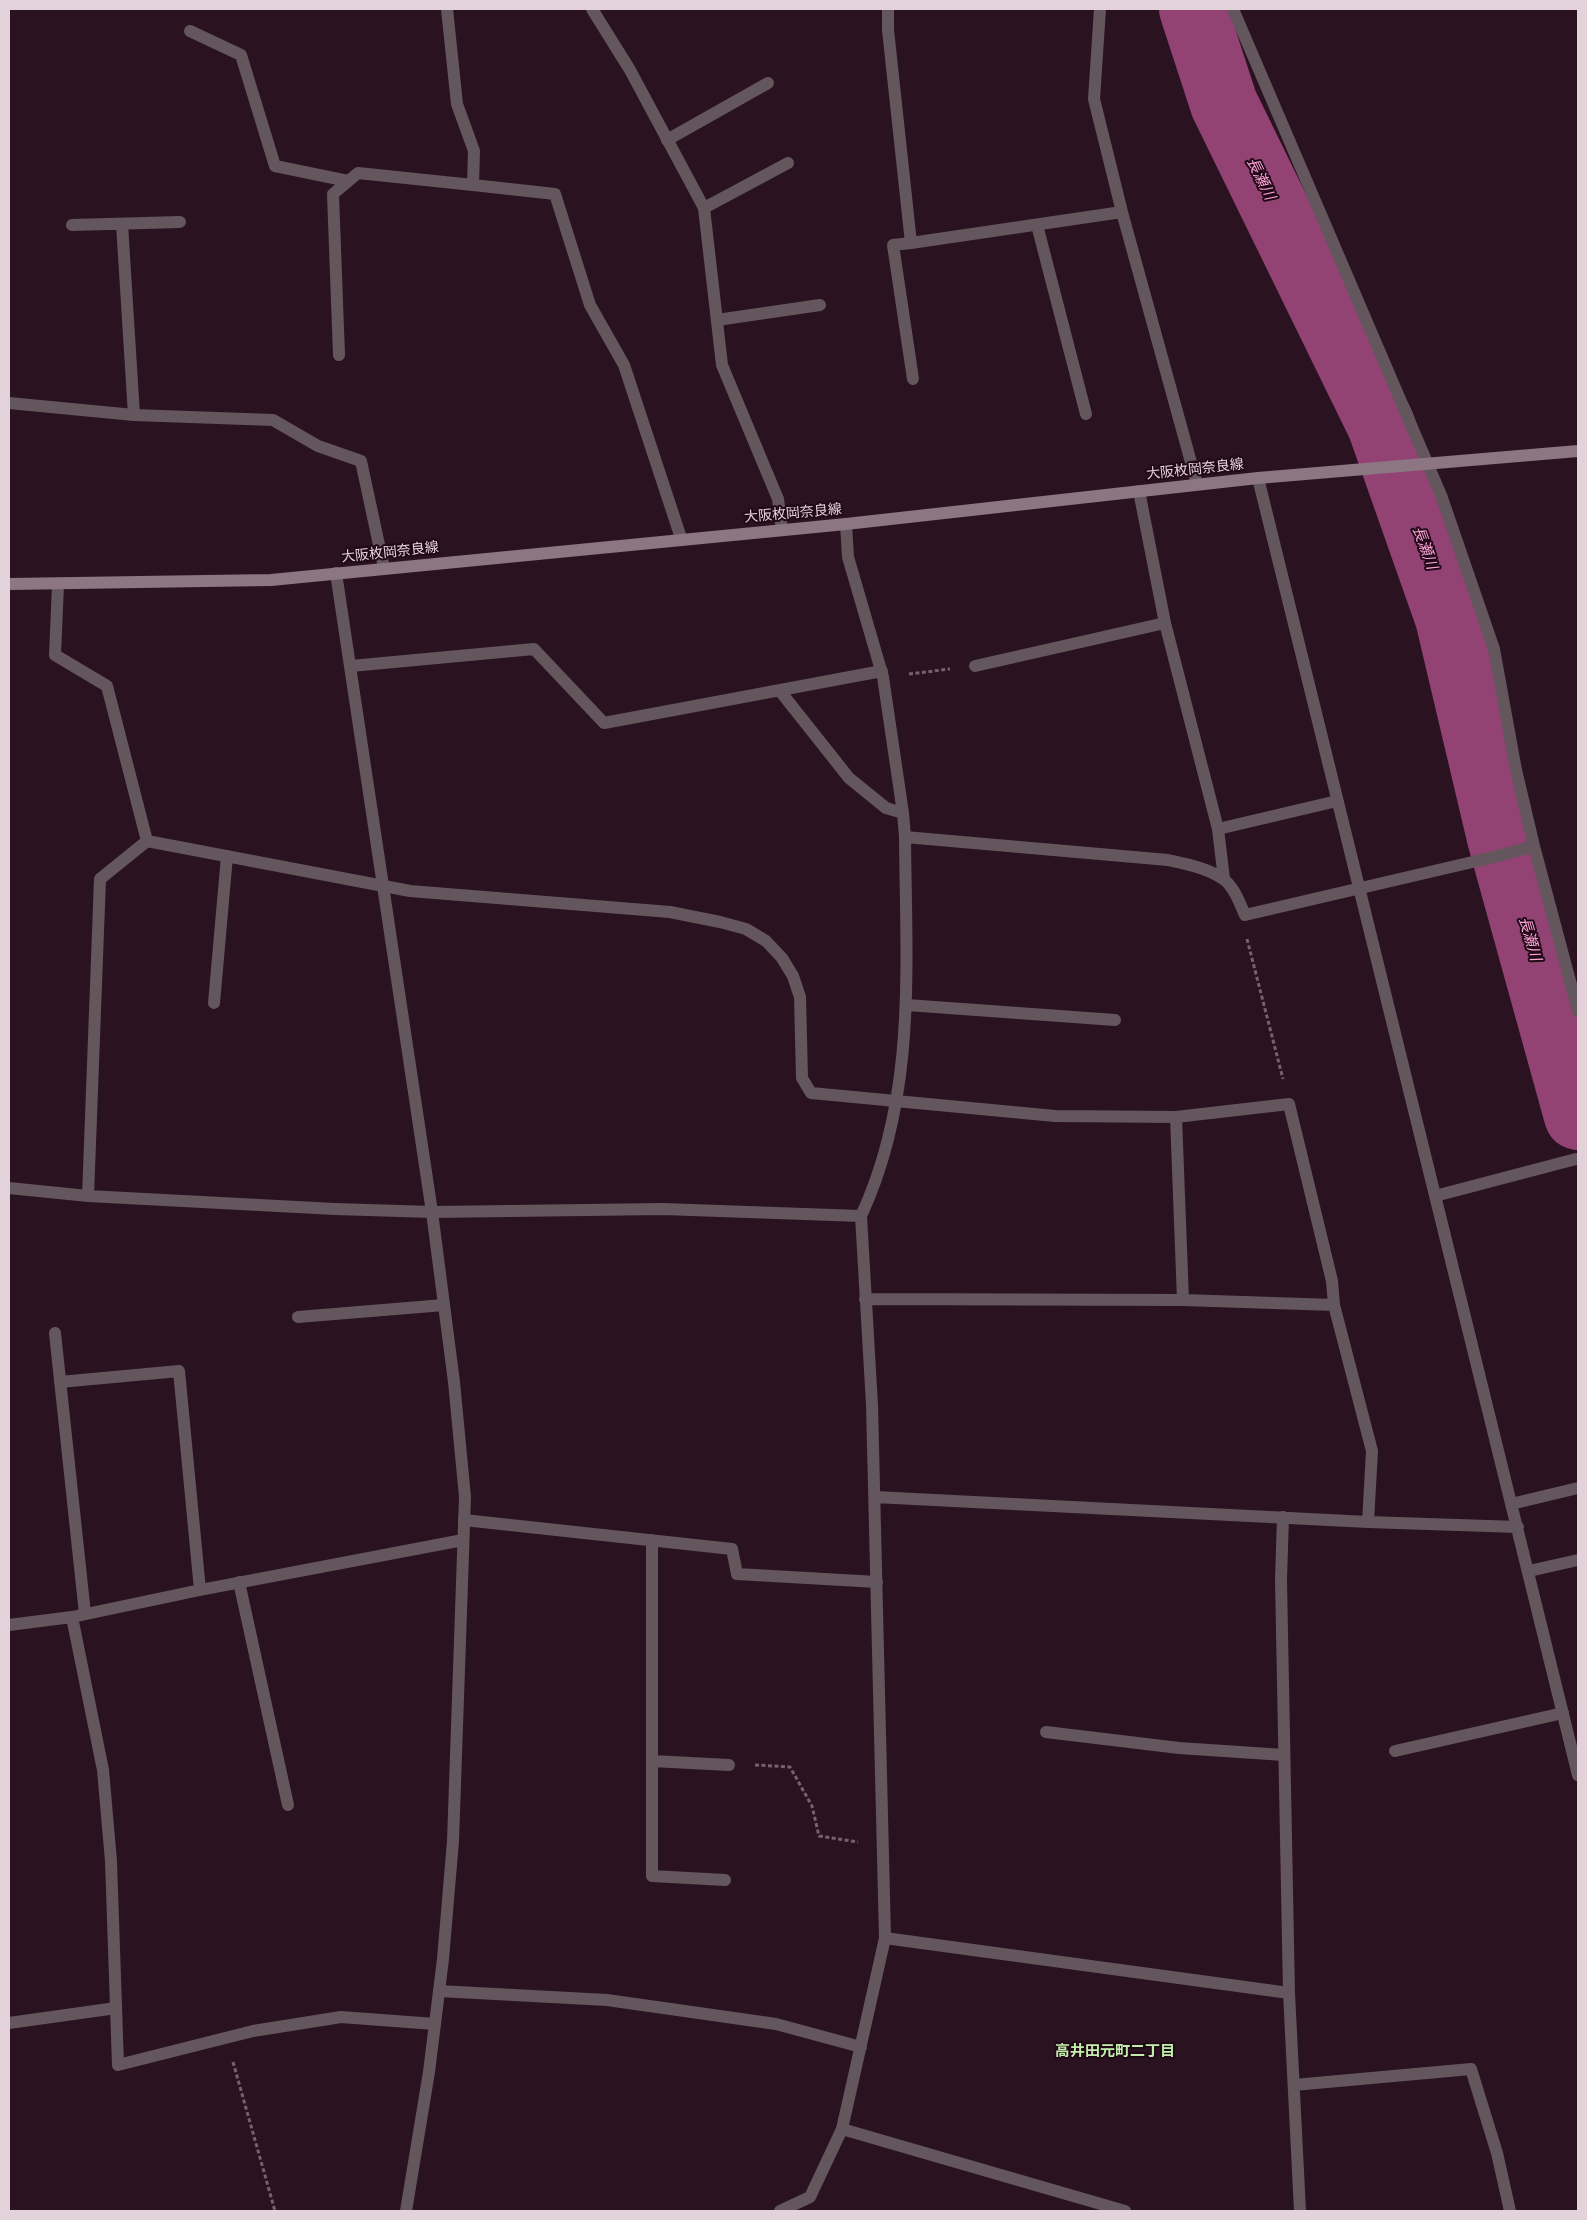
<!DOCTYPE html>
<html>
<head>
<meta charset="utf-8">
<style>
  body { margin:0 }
  #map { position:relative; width:1587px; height:2220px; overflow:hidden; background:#2b1221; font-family:"Roboto Condensed",sans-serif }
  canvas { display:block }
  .frame { position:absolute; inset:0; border:10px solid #e4d2db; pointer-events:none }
</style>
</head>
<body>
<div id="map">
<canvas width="1587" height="2220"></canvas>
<div class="frame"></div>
</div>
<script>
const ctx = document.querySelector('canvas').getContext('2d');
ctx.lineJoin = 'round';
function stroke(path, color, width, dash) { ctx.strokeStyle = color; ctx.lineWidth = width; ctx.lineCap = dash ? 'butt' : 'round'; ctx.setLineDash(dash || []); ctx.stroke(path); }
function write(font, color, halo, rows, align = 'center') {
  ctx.font = font + ' "Roboto Condensed","Noto Sans JP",sans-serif'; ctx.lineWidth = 4; ctx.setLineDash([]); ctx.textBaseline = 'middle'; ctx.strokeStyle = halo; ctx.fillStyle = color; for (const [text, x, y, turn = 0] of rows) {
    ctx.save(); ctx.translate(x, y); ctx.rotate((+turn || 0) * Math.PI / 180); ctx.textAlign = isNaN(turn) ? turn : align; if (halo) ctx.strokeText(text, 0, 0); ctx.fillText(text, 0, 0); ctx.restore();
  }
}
stroke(new Path2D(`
  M 1193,9 L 1224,104 L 1381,425 L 1449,618 L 1501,838 L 1578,1116`), '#924373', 68);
stroke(new Path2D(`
  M 909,674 L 950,669
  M 1247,939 L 1283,1079
  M 755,1765 L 790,1767 L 812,1806 L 819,1836 L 858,1842
  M 233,2062 L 275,2211`), '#77616e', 3, [4, 2.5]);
stroke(new Path2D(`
  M 190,31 L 241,55 L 275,166 L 348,181
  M 667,140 L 768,83
  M 704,208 L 788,163
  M 122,224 L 134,415
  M 72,225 L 180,222
  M 1037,225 L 1086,414
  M 911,243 L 893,245 L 913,379
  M 717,320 L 820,305
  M 339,355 L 333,194 L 358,173 L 473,185
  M 975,666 L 1165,623
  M 214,1003 L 227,856
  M 239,1582 L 288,1805
  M 1395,1751 L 1563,1713
  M 9,2023 L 116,2008`), '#63565d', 12);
stroke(new Path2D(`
  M 447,9 L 457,104 L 474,151 L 473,185 L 555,194 L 590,305 L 624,365 L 681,538
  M 592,9 L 630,70 L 704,208 L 722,365 L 778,499 L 782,530
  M 888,9 L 888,30 L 911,243 L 1122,212
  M 1100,9 L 1094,99 L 1122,212 L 1197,484
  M 1233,9 L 1441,495 L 1494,649 L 1516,770 L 1534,846 L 1578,1011
  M 9,403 L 134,415 L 273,420 L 318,446 L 361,461 L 384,568
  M 1258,478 L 1578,1775
  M 1139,491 L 1165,623 L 1218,829 L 1224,879
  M 58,585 L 55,655 L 107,686 L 147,841
  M 351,666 L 534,649 L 604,723 L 882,671
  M 780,691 L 849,778 L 886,808 L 903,813
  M 1218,829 L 1337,801
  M 905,837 L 1168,860 C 1186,864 1208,868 1223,879 C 1234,886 1240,904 1245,915 L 1494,857 L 1534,846
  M 907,1005 L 1115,1020
  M 1176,1117 L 1183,1300
  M 9,1188 L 88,1196 L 335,1209 L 432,1212 L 663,1209 L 861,1216
  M 88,1196 L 100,879 L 147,841 L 410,891 L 670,912 L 720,922 L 746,929 L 766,941 L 782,958 L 793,976 L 800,997 L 802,1078 L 811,1093 L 1055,1116 L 1176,1117 L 1289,1104 L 1332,1281 L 1334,1305 L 1183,1300 L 865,1299
  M 1435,1196 L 1576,1159
  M 1334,1305 L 1372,1451 L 1368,1522
  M 298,1317 L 444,1305
  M 55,1333 L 85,1614
  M 60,1382 L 179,1371 L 200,1590
  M 875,1497 L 1368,1522 L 1518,1527
  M 1511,1504 L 1578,1488
  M 1283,1517 L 1281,1580 L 1289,1993 L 1300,2211
  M 464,1520 L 732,1549 L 737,1574 L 877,1582
  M 652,1540 L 652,1876 L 725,1880
  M 1529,1571 L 1578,1560
  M 72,1617 L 103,1770 L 111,1861 L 118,2065 L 253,2031 L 341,2017 L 435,2024
  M 9,1625 L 72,1617 L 200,1590 L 463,1540
  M 1046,1732 L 1179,1748 L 1284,1755
  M 652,1761 L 729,1765
  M 885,1938 L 1289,1993
  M 439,1991 L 607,2000 L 776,2024 L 861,2047
  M 1294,2085 L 1471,2069 L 1497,2153 L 1510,2211
  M 842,2129 L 1125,2211
  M 780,2211 L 810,2197 L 842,2129 L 885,1938 L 872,1405 L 861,1216 C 917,1096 906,965 905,837 L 903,813 L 883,677 L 848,557 L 846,524`), '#63565d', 12);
stroke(new Path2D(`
  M 336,573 L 432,1212 L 454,1382 L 465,1497 L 453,1841 L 443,1959 L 429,2072 L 406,2211`), '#63565d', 12);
stroke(new Path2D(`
  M 9,584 L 271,580 L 846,524 L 1258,478 L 1578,451`), '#8c7682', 12);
write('14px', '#e4d2db', '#210918', [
  ["大阪枚岡奈良線",1195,470,-6],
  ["大阪枚岡奈良線",793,514,-5],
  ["大阪枚岡奈良線",390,553,-6]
]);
write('italic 15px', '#fba3d5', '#210918', [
  ["長瀬川",1260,179,64],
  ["長瀬川",1424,548,70],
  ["長瀬川",1529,939,74]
]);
write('bold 15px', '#c2eeab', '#210918', [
  ["高井田元町二丁目",1115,2052]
]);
</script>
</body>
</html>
